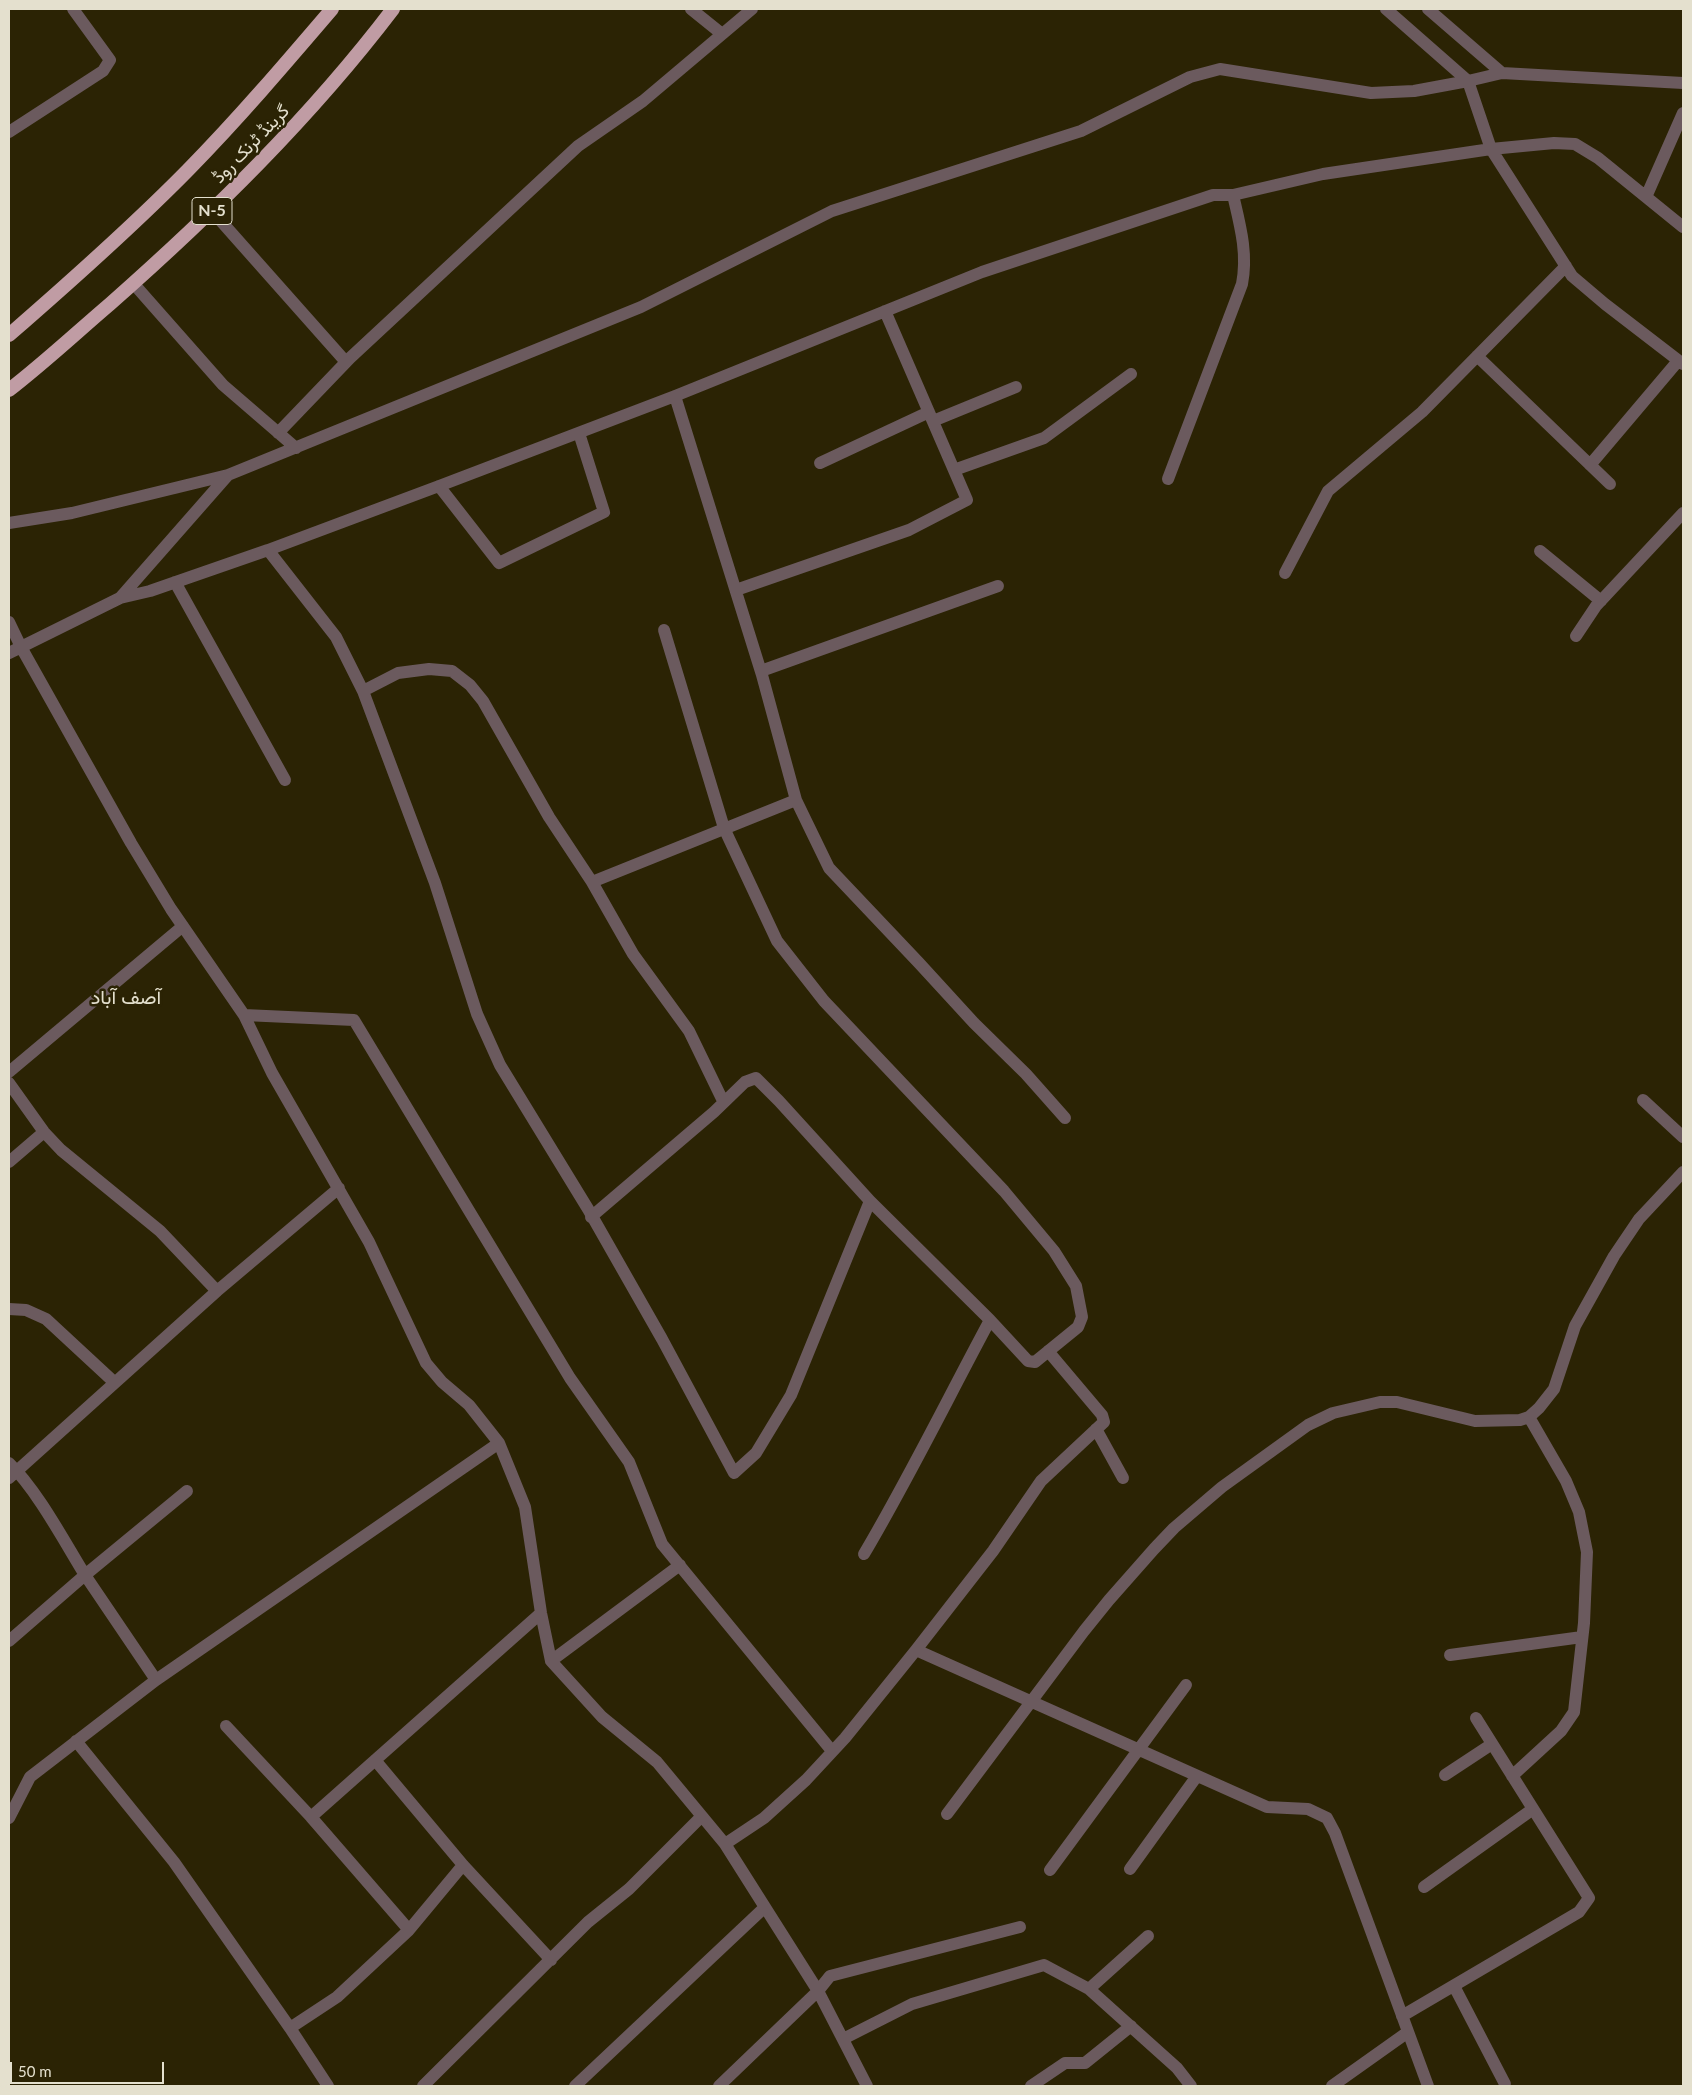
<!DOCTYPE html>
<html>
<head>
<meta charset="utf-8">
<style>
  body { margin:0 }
  #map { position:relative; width:1692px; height:2095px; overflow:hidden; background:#2b2304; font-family:Lato,sans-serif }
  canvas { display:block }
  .frame { position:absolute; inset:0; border:10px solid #e4e0ce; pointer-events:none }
  .scale { position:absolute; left:10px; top:2062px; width:154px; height:22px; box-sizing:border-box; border:2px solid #e4e0ce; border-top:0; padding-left:6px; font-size:15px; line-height:18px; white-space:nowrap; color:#e4e0ce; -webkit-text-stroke:4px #2b2304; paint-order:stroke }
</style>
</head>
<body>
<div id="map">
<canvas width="1692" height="2095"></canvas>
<div class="frame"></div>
<div class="scale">50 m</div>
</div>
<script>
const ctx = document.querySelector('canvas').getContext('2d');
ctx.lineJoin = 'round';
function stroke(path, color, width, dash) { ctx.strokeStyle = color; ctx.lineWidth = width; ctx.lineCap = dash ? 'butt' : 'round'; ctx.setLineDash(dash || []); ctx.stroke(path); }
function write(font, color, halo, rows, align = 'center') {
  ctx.font = font + ' Lato,Vazirmatn,sans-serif'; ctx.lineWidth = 5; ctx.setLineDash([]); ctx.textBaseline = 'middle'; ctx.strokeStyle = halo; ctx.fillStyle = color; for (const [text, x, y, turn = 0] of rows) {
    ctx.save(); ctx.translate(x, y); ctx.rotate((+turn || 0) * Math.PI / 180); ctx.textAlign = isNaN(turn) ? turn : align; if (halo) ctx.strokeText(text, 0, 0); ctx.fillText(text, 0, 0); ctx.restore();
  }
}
stroke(new Path2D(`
  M 691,9 L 722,34
  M 1386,9 L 1468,81 L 1502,73 L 1683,83
  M 1428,9 L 1502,73
  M 9,132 L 103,71 L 110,60 L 73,9
  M 1646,197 L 1683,113
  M 212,211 L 346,362
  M 133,283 L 223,385 L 296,448
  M 1477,356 L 1610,484
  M 675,396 L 762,675 L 796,800 L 829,868 L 919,963 L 974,1023 L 1026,1074 L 1065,1118
  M 933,421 L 1016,387
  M 278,433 L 350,358 L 578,146 L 643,101 L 752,9
  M 820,463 L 929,412
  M 1590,465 L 1678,361
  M 954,470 L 1044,438 L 1131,374
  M 1168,479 L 1242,284 C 1248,253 1240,225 1233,195
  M 439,486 L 499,563 L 604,512 L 579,433
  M 9,523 L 72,513 L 228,475 L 641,307 L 832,211 L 1081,131 L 1190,77 L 1220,69 L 1371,93 L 1414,91 L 1468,81 L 1491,149 L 1572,276 L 1605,304 L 1683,364
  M 268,550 L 336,637 L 363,691 L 435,883 L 477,1014 L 500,1065 L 588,1209 L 662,1339 L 734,1473 L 756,1453 L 791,1395 L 870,1201 L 990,1320 C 948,1398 909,1478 864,1554
  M 1540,551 L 1601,601
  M 1285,573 L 1328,491 L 1422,412 L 1566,266
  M 175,582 L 285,780
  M 736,590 L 909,530 L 967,500 L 885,311
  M 120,598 L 150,591 L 268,550 L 439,486 L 675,396 L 982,272 L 1213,195 L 1233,195 L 1323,174 L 1491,149 L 1554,143 L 1575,144 L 1598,158 L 1683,227
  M 9,622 L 21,647 L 131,843 L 171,909 L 244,1015 L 272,1073 L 369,1242 L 426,1363 L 442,1382 L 469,1405 L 499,1443 L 525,1507 L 541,1613 L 551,1661 L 602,1717 L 657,1762 L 725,1844 L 818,1991 L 867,2086
  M 664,630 L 724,828 L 777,941 L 824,1001 L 1004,1191 L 1054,1251 L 1076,1286 L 1082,1317 L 1078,1327 L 1035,1362 L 1028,1361 L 990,1320
  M 1576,636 L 1596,606 L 1683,513
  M 9,653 L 120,598 L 228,475
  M 761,671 L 998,586
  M 363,691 L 398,673 L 429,669 L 452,671 L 470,685 L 483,701 L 549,817 L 592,882 L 633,954 L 689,1031 L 723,1101
  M 592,882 L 796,800
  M 244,1015 L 354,1020 L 570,1378 L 629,1462 L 662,1544 L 832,1751
  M 9,1072 L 183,926
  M 9,1083 L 44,1132 L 61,1150 L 160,1231 L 217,1291
  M 1643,1100 L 1683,1137
  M 9,1162 L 44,1132
  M 591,1217 L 714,1112 L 745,1082 L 756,1078 L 779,1101 L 870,1201
  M 9,1309 L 26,1310 L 46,1319 L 114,1382
  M 1096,1429 L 1123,1478
  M 9,1463 C 37,1490 64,1541 85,1575 L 9,1641
  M 9,1478 L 217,1291 L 339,1188
  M 916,1650 L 1267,1807 L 1308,1809 L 1327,1818 L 1335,1833 L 1428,2086
  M 1450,1655 L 1582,1637
  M 551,1661 L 680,1565
  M 156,1680 L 499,1443
  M 226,1726 L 311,1817 L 541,1613
  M 76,1741 L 174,1862 L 290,2028 L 337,1997 L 409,1930 L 463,1865
  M 375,1760 L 463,1865 L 551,1960
  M 1445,1775 L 1492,1744
  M 1512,1776 L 1561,1731 L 1574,1712 L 1584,1623 L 1587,1552 L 1579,1512 L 1566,1481 L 1529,1417
  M 947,1814 L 1084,1631 L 1109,1600 L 1154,1549 L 1174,1528 L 1222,1487 L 1308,1425 L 1333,1413 L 1380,1402 L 1397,1402 L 1475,1421 L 1520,1420 L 1529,1417 L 1539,1408 L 1554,1389 L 1575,1326 L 1614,1256 L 1639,1219 L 1683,1172
  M 311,1817 L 409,1930
  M 9,1818 L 30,1777 L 156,1680 L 85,1575 L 187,1491
  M 725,1844 L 764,1818 L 806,1780 L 845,1738 L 916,1650 L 993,1551 L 1041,1481 L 1104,1422 L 1102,1415 L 1048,1351
  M 1130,1869 L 1197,1776
  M 1050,1870 L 1186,1685
  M 1424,1887 L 1533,1809
  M 1454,1986 L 1505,2084
  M 1089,1989 L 1148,1936
  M 1402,2016 L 1579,1912 L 1589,1898 L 1476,1718
  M 290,2028 L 328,2086
  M 843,2039 L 912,2004 L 1044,1965 L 1089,1989 L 1177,2068 L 1191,2086
  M 423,2086 L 588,1922 L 629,1889 L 701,1817
  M 575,2086 L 764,1908
  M 719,2086 L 818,1991 L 830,1976 L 1020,1927
  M 1031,2086 L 1065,2063 L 1085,2063 L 1131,2026
  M 1332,2086 L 1408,2032`), '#6b5a5e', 12);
stroke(new Path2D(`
  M 9,335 C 70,282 131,228 188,170 C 238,119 285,64 332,9
  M 9,390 C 44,363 76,333 110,304 C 212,214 310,118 393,9`), '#c09ca4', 14);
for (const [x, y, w] of [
  [212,211,40]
]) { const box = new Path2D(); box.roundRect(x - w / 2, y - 13.5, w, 27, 4); ctx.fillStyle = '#2b2304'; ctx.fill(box); stroke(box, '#e4e0ce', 1); }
write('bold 16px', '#e4e0ce', null, [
  ["N-5",212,211]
]);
write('18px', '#e4e0ce', '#2b2304', [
  ["گرینڈ ٹرنک روڈ",251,144,-46]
]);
write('20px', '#e4e0ce', '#2b2304', [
  ["آصف آباد",126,998]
]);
</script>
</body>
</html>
